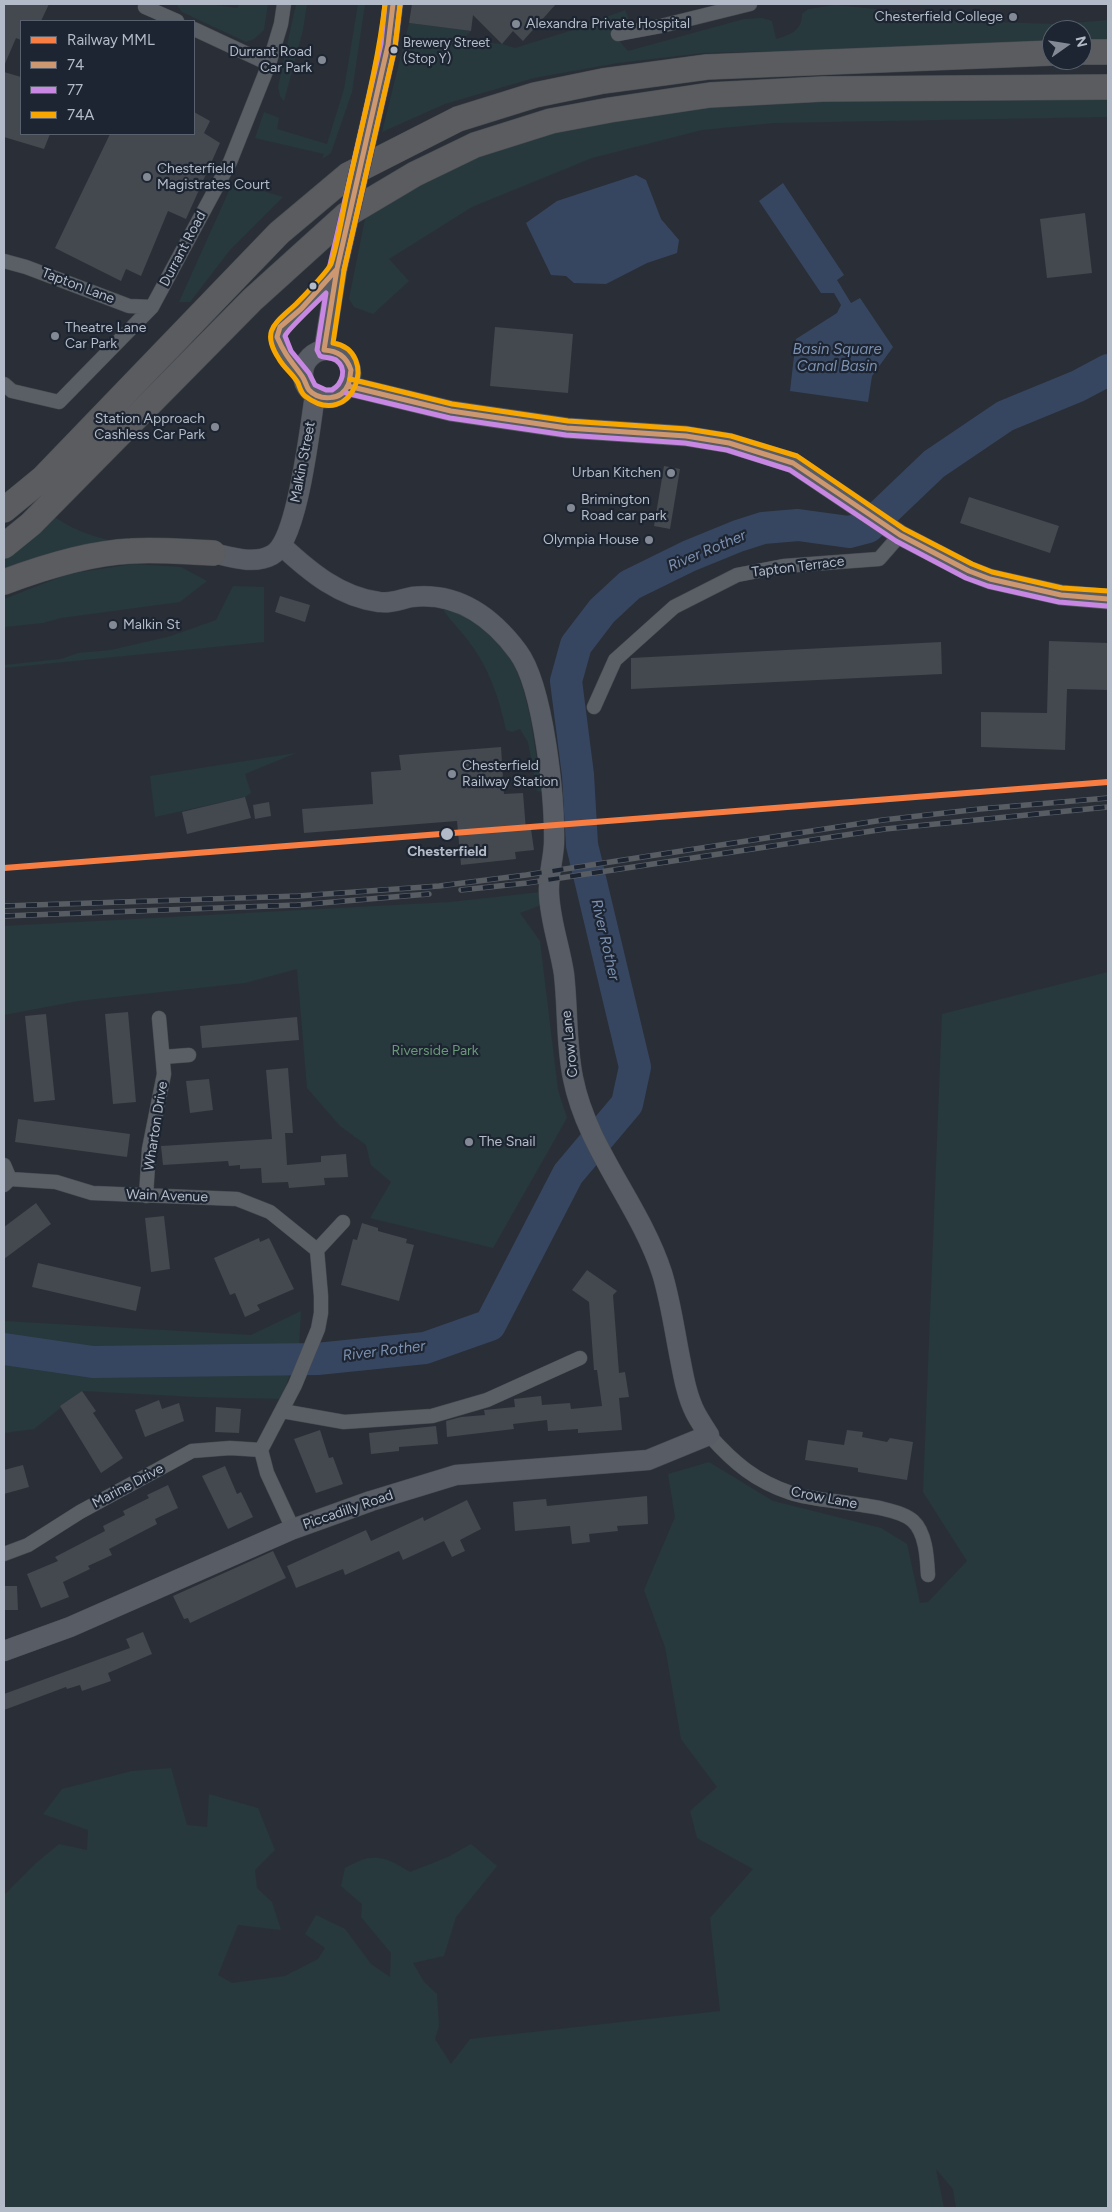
<!DOCTYPE html>
<html>
<head>
<meta charset="utf-8">
<style>
  body { margin:0 }
  #map { position:relative; width:1112px; height:2212px; overflow:hidden; background:#2a2f37; font-family:Figtree,sans-serif }
  canvas { display:block }
  .frame { position:absolute; inset:0; border:5px solid #b4bbc8; pointer-events:none }
  .legend { position:absolute; left:20px; top:20px; width:175px; height:115px; box-sizing:border-box; background:#1d2532; border:1px solid #59616e; margin:0; padding:6px 9px; list-style:none; font-size:15px; color:#b4bbc8 }
  .legend li { display:flex; align-items:center; gap:10px; height:25px }
  .legend b { width:25px; border:1px solid #59616e }
  .north { position:absolute; left:1042px; top:20px; width:50px; height:50px; box-sizing:border-box; background:#1d2532; border:1px solid #59616e; border-radius:50%; rotate:77deg; font-size:14px; font-weight:700; line-height:20px; text-align:center; color:#b4bbc8 }
  .north::after { content:''; display:block; margin:auto; width:18px; height:22px; background:#848a95; clip-path:polygon(50% 0,100% 100%,50% 72%,0 100%) }
</style>
</head>
<body>
<div id="map">
<canvas width="1112" height="2212"></canvas>
<div class="frame"></div>
<ul class="legend">
<li><b style="height:6px;background:#f77d43"></b>Railway MML</li>
<li><b style="height:6px;background:#cd976f"></b>74</li>
<li><b style="height:6px;background:#c787e3"></b>77</li>
<li><b style="height:6px;background:#f7a600"></b>74A</li>
</ul>
<div class="north">N</div>
</div>
<script>
const ctx = document.querySelector('canvas').getContext('2d');
ctx.lineJoin = 'round';
function fillPath(path, color) { ctx.fillStyle = color; ctx.fill(path, 'evenodd'); }
function stroke(path, color, width, dash) { ctx.strokeStyle = color; ctx.lineWidth = width; ctx.lineCap = dash ? 'butt' : 'round'; ctx.setLineDash(dash || []); ctx.stroke(path); }
function write(font, color, halo, rows, align = 'center') {
  ctx.font = font + ' Figtree,sans-serif'; ctx.lineWidth = 4.5; ctx.setLineDash([]); ctx.textBaseline = 'middle'; ctx.strokeStyle = halo; ctx.fillStyle = color; for (const [text, x, y, turn = 0] of rows) {
    ctx.save(); ctx.translate(x, y); ctx.rotate((+turn || 0) * Math.PI / 180); ctx.textAlign = isNaN(turn) ? turn : align; if (halo) ctx.strokeText(text, 0, 0); ctx.fillText(text, 0, 0); ctx.restore();
  }
}
fillPath(new Path2D(`
  M 176,4 L 208,4 L 237,8 L 240,4 L 268,4 L 264,30 L 254,39 L 246,42 L 182,12 Z
  M 296,4 L 307,4 L 303,30 L 284,101 L 280,96 L 278,87 Z
  M 358,4 L 365,4 L 352,92 L 331,153 L 322,159 L 324,154 L 255,138 L 264,112 L 279,118 L 277,129 L 327,144 L 344,89 Z
  M 835,5 L 917,13 L 919,20 L 1061,24 L 1108,20 L 1108,45 L 1082,45 L 1082,30 L 1052,30 L 1052,44 L 703,53 L 618,63 L 534,78 L 445,104 L 382,132 L 409,23 L 471,31 L 462,40 L 502,44 L 515,48 L 573,30 L 625,10 L 629,20 L 616,29 L 621,43 L 628,51 L 744,19 L 762,18 L 772,21 L 776,39 C 790,35 802,31 802,14 L 808,9 Z
  M 947,99 L 1108,100 L 1108,117 L 774,123 L 702,130 L 592,158 L 472,207 L 389,259 L 409,281 L 373,314 L 354,307 L 349,299 L 366,214 L 456,165 L 549,132 L 735,102 Z
  M 233,182 L 283,197 L 230,250 L 190,302 L 179,302 Z
  M 52,515 C 73,531 95,537 120,543 L 4,574 L 4,554 Z
  M 133,564 L 181,567 L 207,581 L 180,602 L 61,618 L 43,623 L 4,627 L 4,599 L 68,574 Z
  M 233,586 L 264,587 L 264,642 L 4,668 L 4,665 L 61,659 L 78,653 L 111,650 L 171,636 L 216,620 Z
  M 447,603 L 483,626 L 513,660 L 523,688 L 530,716 L 542,792 L 537,791 L 528,742 L 520,729 L 512,732 L 506,730 C 499,696 488,666 467,639 C 459,629 451,621 444,611 Z
  M 296,753 L 245,774 L 251,793 L 245,797 L 155,817 L 150,776 Z
  M 541,892 L 541,905 L 520,913 L 540,941 L 558,1090 L 567,1118 L 493,1248 L 370,1218 L 391,1182 L 371,1165 L 366,1145 L 340,1126 L 307,1088 L 297,969 L 245,983 L 78,1001 L 4,1015 L 4,926 L 450,902 Z
  M 1108,972 L 1108,2208 L 956,2208 L 953,2189 L 936,2169 L 944,2208 L 4,2208 L 4,1895 L 36,1863 L 59,1844 L 87,1850 L 88,1830 L 43,1814 L 62,1789 L 132,1771 L 171,1768 L 187,1825 L 207,1827 L 209,1794 L 258,1808 L 275,1850 L 255,1870 L 257,1888 L 272,1902 L 281,1930 L 238,1925 L 218,1975 L 232,1983 L 285,1976 L 318,1959 L 325,1948 L 305,1934 L 316,1915 L 345,1929 L 371,1964 L 390,1977 L 391,1953 L 361,1917 L 362,1904 L 341,1886 L 345,1868 C 373,1852 384,1856 410,1872 L 448,1857 L 471,1844 L 497,1866 L 456,1917 L 444,1956 L 413,1963 L 424,1982 L 437,1994 L 439,2026 L 435,2039 L 451,2064 L 470,2039 L 720,2011 L 710,1918 L 753,1869 L 697,1838 L 690,1811 L 717,1787 L 681,1739 L 665,1647 L 644,1590 L 675,1517 L 668,1474 L 709,1462 L 773,1501 L 881,1528 L 907,1544 L 920,1603 L 928,1602 L 967,1561 L 923,1492 L 942,1014 Z
  M 301,1311 L 299,1349 L 281,1399 L 196,1397 L 82,1391 L 34,1429 L 4,1433 L 4,1321 L 251,1335 Z`), '#27393d');
fillPath(new Path2D(`
  M 636,175 L 646,180 L 661,219 L 679,240 L 677,253 L 647,263 L 606,284 L 574,283 L 566,276 L 551,275 L 526,223 L 557,201 Z
  M 783,183 L 844,275 L 837,280 L 851,303 L 860,298 L 893,347 L 872,376 L 868,402 L 790,391 L 796,339 L 837,313 L 841,305 L 834,293 L 821,293 L 759,201 Z`), '#374660');
stroke(new Path2D(`
  M 4,1349 L 93,1362 L 317,1359 L 425,1348 L 490,1325 L 568,1174 L 627,1104 L 635,1067 L 582,845 L 578,775 L 566,681 L 576,645 L 602,611 L 630,585 L 689,556 L 738,536 L 763,528 L 798,525 L 849,532 L 868,527 L 934,464 L 1005,416 L 1078,386 L 1108,370`), '#374660', 32);
fillPath(new Path2D(`
  M 4,4 L 49,4 L 41,21 L 21,21 L 21,40 L 16,38 L 4,66 Z
  M 412,4 L 556,4 L 523,41 L 513,31 L 502,44 L 473,15 L 471,31 L 409,23 Z
  M 4,72 L 21,77 L 21,134 L 50,134 L 44,149 L 4,137 Z
  M 194,112 L 210,121 L 204,133 L 220,143 L 186,219 L 168,211 L 141,276 L 126,269 L 121,281 L 55,248 L 110,134 L 194,134 Z
  M 1085,213 L 1092,273 L 1047,278 L 1040,219 Z
  M 495,327 L 573,334 L 568,393 L 490,386 Z
  M 664,466 L 680,469 L 670,529 L 654,526 Z
  M 969,497 L 1059,526 L 1050,553 L 960,523 Z
  M 280,596 L 310,605 L 305,622 L 275,612 Z
  M 1049,641 L 1108,643 L 1108,690 L 1067,689 L 1065,750 L 981,747 L 981,712 L 1047,713 Z
  M 941,642 L 942,674 L 631,689 L 631,658 Z
  M 501,747 L 504,794 L 523,793 L 526,830 L 531,829 L 534,850 L 515,852 L 516,859 L 461,865 L 457,821 L 304,833 L 302,809 L 373,804 L 371,772 L 401,770 L 399,755 Z
  M 245,797 L 251,818 L 187,834 L 182,812 Z
  M 269,802 L 271,816 L 255,819 L 253,805 Z
  M 128,1012 L 136,1102 L 113,1104 L 105,1014 Z
  M 46,1014 L 55,1100 L 34,1102 L 25,1016 Z
  M 297,1017 L 299,1040 L 202,1048 L 200,1026 Z
  M 288,1068 L 293,1133 L 285,1133 L 287,1165 L 321,1162 L 321,1156 L 346,1154 L 348,1177 L 324,1178 L 325,1185 L 289,1188 L 288,1182 L 262,1183 L 261,1168 L 240,1169 L 240,1165 L 229,1166 L 228,1161 L 163,1165 L 161,1146 L 272,1139 L 266,1070 Z
  M 209,1079 L 213,1110 L 190,1113 L 186,1081 Z
  M 18,1119 L 130,1134 L 127,1157 L 15,1142 Z
  M 36,1203 L 51,1224 L 4,1259 L 4,1227 Z
  M 164,1216 L 170,1269 L 151,1272 L 145,1218 Z
  M 362,1223 L 378,1228 L 378,1231 L 407,1239 L 406,1243 L 414,1245 L 399,1301 L 341,1285 L 353,1239 L 357,1240 Z
  M 259,1238 L 260,1242 L 269,1238 L 294,1289 L 257,1305 L 260,1310 L 245,1317 L 235,1293 L 230,1295 L 214,1258 Z
  M 38,1263 L 141,1287 L 136,1311 L 32,1287 Z
  M 587,1270 L 617,1291 L 613,1295 L 619,1373 L 625,1372 L 629,1397 L 619,1398 L 622,1430 L 578,1433 L 578,1429 L 548,1431 L 547,1420 L 513,1424 L 514,1429 L 447,1437 L 446,1421 L 461,1417 L 485,1415 L 484,1410 L 515,1407 L 514,1399 L 541,1396 L 542,1405 L 570,1403 L 571,1409 L 602,1406 L 597,1370 L 594,1370 L 589,1302 L 572,1290 Z
  M 82,1391 L 96,1411 L 93,1413 L 123,1458 L 101,1473 L 60,1406 Z
  M 159,1400 L 162,1409 L 179,1403 L 184,1421 L 145,1437 L 135,1410 Z
  M 216,1407 L 241,1409 L 239,1433 L 215,1432 Z
  M 436,1426 L 438,1444 L 399,1447 L 399,1451 L 371,1454 L 369,1433 Z
  M 320,1430 L 329,1458 L 333,1457 L 343,1484 L 316,1493 L 294,1439 Z
  M 847,1430 L 863,1432 L 862,1437 L 887,1442 L 890,1438 L 913,1442 L 907,1480 L 858,1472 L 858,1468 L 805,1460 L 808,1440 L 844,1445 Z
  M 23,1465 L 29,1487 L 4,1494 L 4,1470 Z
  M 225,1466 L 237,1494 L 241,1492 L 253,1517 L 228,1529 L 202,1476 Z
  M 168,1485 L 178,1508 L 155,1519 L 157,1524 L 109,1549 L 112,1555 L 88,1566 L 90,1569 L 63,1582 L 69,1597 L 41,1608 L 27,1574 L 58,1561 L 55,1557 L 105,1531 L 103,1526 L 125,1515 L 123,1511 L 149,1498 L 147,1495 Z
  M 647,1496 L 648,1524 L 617,1526 L 618,1531 L 589,1534 L 590,1542 L 572,1544 L 570,1526 L 515,1531 L 513,1502 L 546,1499 L 547,1506 Z
  M 467,1500 L 481,1529 L 460,1540 L 465,1551 L 452,1557 L 444,1541 L 403,1560 L 399,1551 L 345,1575 L 343,1569 L 296,1588 L 287,1566 L 366,1530 L 371,1541 L 423,1517 L 424,1521 Z
  M 273,1551 L 286,1578 L 190,1623 L 188,1618 L 184,1619 L 173,1596 Z
  M 4,1586 L 17,1586 L 18,1610 L 4,1610 Z
  M 143,1632 L 152,1654 L 108,1673 L 111,1681 L 82,1691 L 80,1685 L 67,1689 L 66,1687 L 4,1710 L 4,1694 L 130,1648 L 126,1639 Z`), '#44484f');
const street = new Path2D(`
  M 147,4 L 145,7 L 177,21
  M 194,29 L 269,64
  M 618,34 L 661,26 L 750,4
  M 4,261 L 26,267 L 129,306 L 152,307
  M 303,377 L 285,355 L 277,337 L 280,327 L 301,309 L 336,270
  M 4,384 L 12,391 L 59,402 L 152,307 L 230,162 L 269,64 L 281,24 L 284,4
  M 594,707 L 615,660 L 674,607 L 737,575 L 784,566 L 879,559 L 900,535
  M 163,1057 L 189,1055
  M 4,1165 L 10,1179
  M 4,1185 L 10,1179 L 56,1182 L 92,1193 L 237,1199 L 270,1212 L 317,1250 L 321,1296 L 321,1313 L 318,1329 L 295,1385 L 261,1450 L 267,1473 L 293,1529
  M 146,1196 L 149,1149 L 164,1074 L 159,1018
  M 317,1250 L 343,1222
  M 282,1411 L 344,1422 L 432,1416 L 487,1400 L 580,1358
  M 709,1435 C 734,1463 755,1481 791,1493 C 819,1503 894,1503 913,1521 C 926,1533 927,1558 928,1575
  M 4,1554 L 28,1545 L 80,1512 L 192,1451 L 230,1448 L 261,1450`);
const secondary = new Path2D(`
  M 366,142 L 388,45 L 393,4
  M 324,350 L 337,269
  M303 374a24 24 0 1 1 48 0a24 24 0 1 1-48 0Z
  M 348,386 L 451,411 L 567,428 L 686,436 L 729,443 L 793,463 L 900,535 L 969,571 L 990,579 L 1061,595 L 1108,599
  M 213,553 C 231,557 254,565 272,555 C 298,541 310,426 315,395
  M 4,1651 L 70,1627 L 293,1529 L 371,1501 L 456,1475 L 648,1460 L 709,1435 C 704,1427 699,1420 695,1412 C 686,1394 683,1373 679,1353 C 674,1327 670,1299 662,1273 C 640,1205 587,1149 573,1078 C 566,1045 568,1009 564,974 C 560,947 550,921 549,893 C 548,877 553,861 554,844 C 555,800 544,687 518,652 C 492,617 457,592 412,597 C 401,599 391,604 379,602 C 340,597 310,572 282,546`);
const highway = new Path2D(`
  M 1082,52 L 1108,52
  M 4,510 L 43,478 L 279,233 L 348,175 L 458,119 L 535,95 L 603,81 L 707,67 L 1052,53
  M 4,546 L 31,524 L 252,300 L 346,215 L 415,174 L 475,145 L 551,121 L 610,110 L 710,95 L 823,89 L 1108,87
  M 4,582 C 44,567 88,553 131,551 C 158,549 186,552 213,553`);
stroke(street, '#464a50', 15);
stroke(secondary, '#464a50', 21);
stroke(highway, '#474b53', 26);
stroke(street, '#5a5e65', 14);
stroke(secondary, '#585c64', 20);
stroke(highway, '#5a5c5f', 25);
const rail = new Path2D(`
  M 461,890 L 527,883 L 885,829 L 1108,807
  M 4,906 L 298,896 L 439,886 L 526,875 L 883,820 L 980,809 L 1108,798
  M 4,916 L 297,905 L 429,894`);
stroke(rail, '#585c63', 5.5);
stroke(rail, '#1d2532', 4, [11]);
const secondaryBridge = new Path2D(`
  M 337,269 L 366,142`);
stroke(secondaryBridge, '#464a50', 21, []);
stroke(secondaryBridge, '#585c64', 20);
stroke(new Path2D(`
  M 337,269 L 324,350 C 338,351 346,356 351,370 C 350,375 350,381 348,385 C 342,401 319,401 309,390 C 306,386 305,380 302,376 C 291,361 285,355 277,337 L 280,327 L 301,309 Z
  M 337,269 L 388,45 L 393,4
  M 348,386 L 451,411 L 567,428 L 686,436 L 729,443 L 793,463 L 900,535 L 969,571 L 990,579 L 1061,595 L 1108,599`), '#cd976f', 5);
stroke(new Path2D(`
  M 330,265 L 381,44 L 385,4
  M 344,270 L 395,47 L 400,5
  M 326,293 L 317,350 L 320,356 C 325,358 331,357 336,360 C 348,369 342,384 332,390 L 326,390 L 315,385 L 309,373 L 291,351 L 285,336 C 287,330 318,301 326,293 Z
  M 346,393 L 450,418 L 566,435 L 685,443 L 727,450 L 790,470 L 896,541 L 966,578 L 988,586 L 1059,602 L 1107,606`), '#c787e3', 5);
stroke(new Path2D(`
  M 385,4 C 378,63 363,121 350,179 C 344,204 339,240 331,264 C 327,272 303,297 296,304 C 276,323 260,330 279,359 C 284,368 293,374 298,383 C 300,388 301,393 305,396 C 353,433 381,351 333,343 L 344,270 L 395,47 L 400,5
  M 350,379 L 452,404 L 568,421 L 687,429 L 731,436 L 797,456 L 904,529 L 972,564 L 992,572 L 1062,588 L 1108,591`), '#f7a600', 5);
stroke(new Path2D(`
  M 4,868 L 1108,782`), '#f77d43', 6);
for (const [x, y, r, color] of [
  [1013,17,5,"#848a95"],
  [516,24,5,"#848a95"],
  [394,50,4.5,"#b4bbc8"],
  [322,60,5,"#848a95"],
  [147,177,5,"#848a95"],
  [313,286,4.5,"#b4bbc8"],
  [55,336,5,"#848a95"],
  [215,427,5,"#848a95"],
  [671,473,5,"#848a95"],
  [571,508,5,"#848a95"],
  [649,540,5,"#848a95"],
  [113,625,5,"#848a95"],
  [452,774,5,"#848a95"],
  [447,834,7,"#b4bbc8"],
  [469,1142,5,"#848a95"]
]) { const dot = new Path2D(); dot.arc(x, y, r, 0, 2 * Math.PI); ctx.fillStyle = color; ctx.fill(dot); stroke(dot, '#1d2532', 2); }
write('13px', '#b4bbc8', '#1d2532', [
  ["Brewery Street",403,43],
  ["(Stop Y)",403,59]
], 'left');
write('14px', '#b4bbc8', '#1d2532', [
  ["Chesterfield College",1003,17,"right"],
  ["Alexandra Private Hospital",526,24],
  ["Durrant Road",312,52,"right"],
  ["Car Park",312,68,"right"],
  ["Chesterfield",157,169],
  ["Magistrates Court",157,185],
  ["Theatre Lane",65,328],
  ["Car Park",65,344],
  ["Station Approach",205,419,"right"],
  ["Cashless Car Park",205,435,"right"],
  ["Urban Kitchen",661,473,"right"],
  ["Brimington",581,500],
  ["Road car park",581,516],
  ["Olympia House",639,540,"right"],
  ["Malkin St",123,625],
  ["Chesterfield",462,766],
  ["Railway Station",462,782],
  ["The Snail",479,1142]
], 'left');
write('14px', '#b4bbc8', '#1d2532', [
  ["Durrant Road",183,249,-62],
  ["Tapton Lane",78,286,21],
  ["Malkin Street",303,462,-79],
  ["Tapton Terrace",798,567,-7],
  ["Crow Lane",570,1044,-96],
  ["Wharton Drive",156,1126,-81],
  ["Wain Avenue",167,1196,2],
  ["Marine Drive",128,1486,-28],
  ["Crow Lane",824,1498,11],
  ["Piccadilly Road",348,1510,-19]
]);
write('bold 14px', '#b4bbc8', '#1d2532', [
  ["Chesterfield",447,852]
]);
write('14px', '#6b9977', '#1d2532', [
  ["Riverside Park",435,1051]
]);
write('italic 15px', '#7c90b0', '#1d2532', [
  ["Basin Square",837,350],
  ["Canal Basin",837,367],
  ["River Rother",707,551,-23],
  ["River Rother",605,940,77],
  ["River Rother",384,1351,-7]
]);
</script>
</body>
</html>
